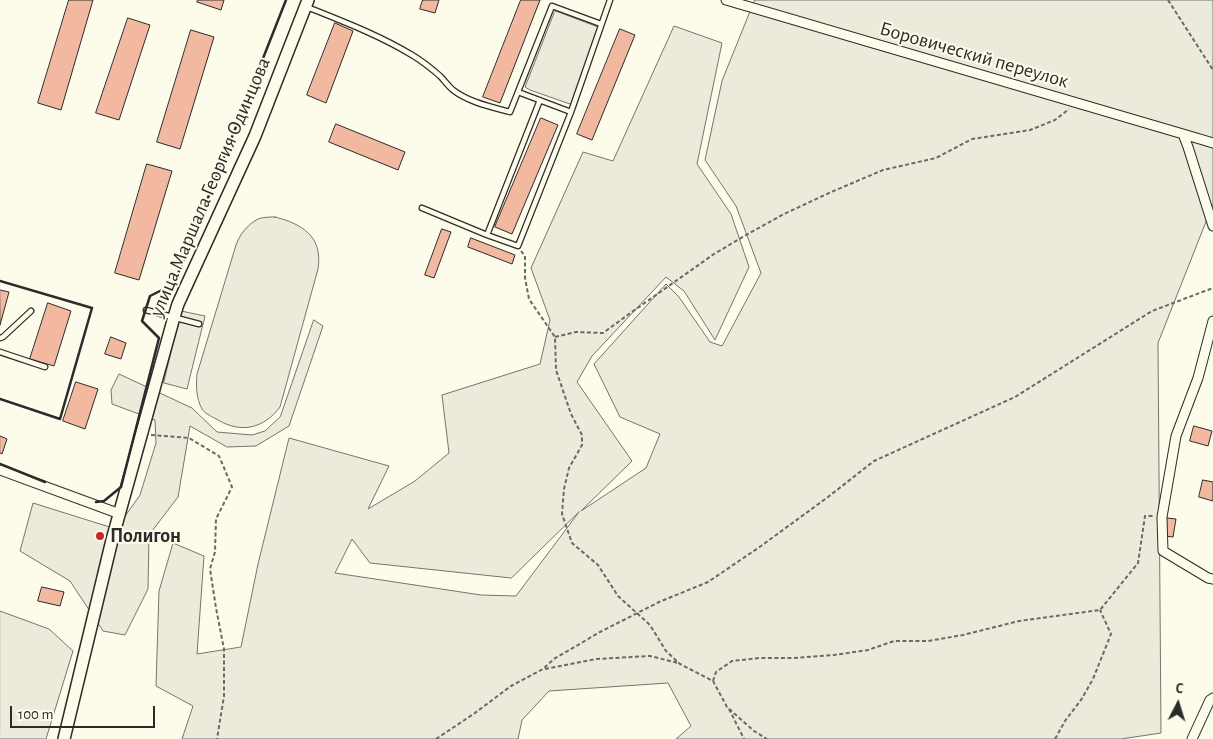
<!DOCTYPE html>
<html>
<head>
<meta charset="utf-8">
<style>
  body { margin:0 }
  #map { position:relative; width:1213px; height:739px; overflow:hidden; background:#fdfbea; font-family:"Alegreya Sans",sans-serif }
  canvas { display:block }
  .north { position:absolute; left:1153px; top:679px; width:50px; height:50px; -webkit-text-stroke:4px #fdfbea; paint-order:stroke; rotate:5deg; font-size:14px; font-weight:700; line-height:20px; text-align:center; color:#2b2b2b }
  .north::after { content:''; display:block; margin:auto; width:18px; height:22px; background:#2b2b2b; clip-path:polygon(50% 0,100% 100%,50% 72%,0 100%) }
  .scale { position:absolute; left:10px; top:706px; width:145px; height:22px; box-sizing:border-box; border:2px solid #2b2b2b; border-top:0; padding-left:6px; font-size:15px; line-height:18px; white-space:nowrap; color:#2b2b2b; -webkit-text-stroke:4px #fdfbea; paint-order:stroke }
</style>
</head>
<body>
<div id="map">
<canvas width="1213" height="739"></canvas>
<div class="north">С</div>
<div class="scale">100 m</div>
</div>
<script>
const ctx = document.querySelector('canvas').getContext('2d');
ctx.lineJoin = 'round';
function fillPath(path, color) { ctx.fillStyle = color; ctx.fill(path, 'evenodd'); }
function stroke(path, color, width, dash) { ctx.strokeStyle = color; ctx.lineWidth = width; ctx.lineCap = dash ? 'butt' : 'round'; ctx.setLineDash(dash || []); ctx.stroke(path); }
function write(font, color, halo, rows, align = 'center') {
  ctx.font = font + ' "Alegreya Sans",sans-serif'; ctx.lineWidth = 4; ctx.setLineDash([]); ctx.textBaseline = 'middle'; ctx.strokeStyle = halo; ctx.fillStyle = color; for (const [text, x, y, turn = 0] of rows) {
    ctx.save(); ctx.translate(x, y); ctx.rotate((+turn || 0) * Math.PI / 180); ctx.textAlign = isNaN(turn) ? turn : align; if (halo) ctx.strokeText(text, 0, 0); ctx.fillText(text, 0, 0); ctx.restore();
  }
}
const green = new Path2D(`
  M 755,0 L 1213,0 L 1213,204 L 1158,343 L 1161,733 L 1121,739 L 676,739 L 691,726 L 668,683 L 549,691 L 522,720 L 518,739 L 182,739 L 193,706 L 156,686 L 159,591 L 173,543 L 204,556 L 197,654 L 241,647 L 258,564 L 289,438 L 389,466 L 368,509 L 415,481 L 449,453 L 442,395 L 540,364 L 550,320 L 531,268 L 583,152 L 613,161 L 674,26 L 722,43 L 697,164 L 731,214 L 749,267 L 715,340 L 684,291 L 666,277 L 592,356 L 577,382 L 632,461 L 581,511 L 646,468 L 660,434 L 620,417 L 594,364 L 666,284 L 679,297 L 710,342 L 722,346 L 761,273 L 736,206 L 705,160 L 722,81 ZM 579,512 L 516,596 L 481,595 L 335,573 L 352,539 L 370,563 L 511,578 Z
  M 556,11 L 598,27 L 572,103 L 570,104 L 530,90 L 525,87 L 554,13 Z
  M 275,217 C 303,224 323,237 318,269 L 280,407 C 264,428 242,434 218,420 C 213,417 205,414 202,409 C 196,398 196,386 197,374 L 236,245 C 240,234 247,225 258,219 C 263,217 270,217 275,217 Z
  M 314,320 L 323,326 L 289,426 L 256,446 L 227,447 L 190,426 L 178,497 L 149,535 L 148,589 L 125,635 L 103,631 L 70,581 L 20,551 L 33,503 L 116,529 L 140,495 L 156,443 L 155,420 L 112,404 L 111,390 L 119,374 L 192,408 L 217,432 L 252,435 L 265,431 L 280,417 Z
  M 0,611 L 49,629 L 73,651 L 46,739 L 0,739 Z`);
fillPath(green, '#ecebdb');
stroke(green, '#74746e', 1);
const parking = new Path2D(`
  M 181,311 L 205,316 L 187,389 L 164,383 Z`);
fillPath(parking, '#eceadb');
stroke(parking, '#74746e', 1);
const building = new Path2D(`
  M 69,0 L 93,0 L 61,110 L 38,103 Z
  M 198,0 L 224,0 L 221,10 L 197,2 Z
  M 423,0 L 439,0 L 435,13 L 420,9 Z
  M 521,0 L 540,0 L 500,103 L 483,97 Z
  M 128,18 L 150,25 L 119,120 L 96,113 Z
  M 335,23 L 353,31 L 326,103 L 307,95 Z
  M 620,29 L 635,35 L 592,140 L 577,134 Z
  M 191,30 L 214,37 L 180,149 L 157,142 Z
  M 541,118 L 558,125 L 512,234 L 495,227 Z
  M 336,124 L 405,152 L 398,170 L 329,142 Z
  M 147,164 L 172,171 L 139,280 L 115,273 Z
  M 442,229 L 451,232 L 434,278 L 425,275 Z
  M 471,238 L 515,255 L 512,264 L 468,247 Z
  M 0,290 L 9,292 L 0,325 Z
  M 48,303 L 71,311 L 54,366 L 30,359 Z
  M 111,337 L 126,343 L 121,359 L 105,354 Z
  M 76,382 L 98,389 L 85,429 L 63,421 Z
  M 1194,426 L 1212,431 L 1208,446 L 1190,441 Z
  M 0,436 L 7,439 L 2,454 L 0,453 Z
  M 1203,480 L 1213,482 L 1213,501 L 1199,497 Z
  M 1167,518 L 1176,519 L 1173,537 L 1164,536 Z
  M 42,587 L 64,592 L 60,606 L 38,601 Z`);
fillPath(building, '#f2b8a0');
stroke(building, '#2b2b2b', 1);
const service = new Path2D(`
  M 307,7 C 342,21 379,35 412,55 C 422,61 431,68 440,76 C 444,80 448,86 453,90 C 468,102 492,107 510,112 L 552,6 L 601,24
  M 518,92 L 571,112 L 610,0
  M 422,208 L 487,235 L 518,246 L 571,112
  M 487,235 L 540,100
  M 146,310 L 199,324
  M 0,338 L 3,337 L 31,311
  M 0,352 L 45,367`);
const minor = new Path2D(`
  M 726,0 L 1183,134 L 1213,143
  M 1183,134 L 1188,147 L 1213,226
  M 1213,321 L 1198,378 L 1176,436 L 1162,517 L 1163,551 L 1208,578 L 1213,579
  M 0,470 L 120,514
  M 1192,739 L 1210,700 L 1213,698`);
const tertiary = new Path2D(`
  M 64,739 L 112,540 L 174,317 L 178,304 L 255,136 L 308,0`);
stroke(service, '#2b2b2b', 7);
stroke(minor, '#2b2b2b', 11);
stroke(tertiary, '#2b2b2b', 14);
stroke(new Path2D(`
  M 1168,0 L 1213,70
  M 521,251 L 525,256 L 525,278 L 529,299 L 555,337 L 556,370 L 571,414 L 582,435 L 582,445 L 569,468 L 564,489 L 562,514 L 572,543 L 598,565 L 618,596 L 650,625 L 666,651 L 680,664 L 713,681 L 727,707 L 754,731 L 767,739
  M 555,337 L 576,332 L 603,333 L 629,314 L 714,254 L 746,235 L 784,214 L 829,193 L 883,170 L 936,158 L 972,139 L 1030,130 L 1055,120 L 1069,109
  M 151,435 L 189,438 L 219,456 L 232,487 L 216,519 L 215,552 L 210,569 L 216,608 L 224,649 L 224,696 L 217,739
  M 545,669 L 596,659 L 650,656 L 678,663
  M 713,681 L 716,672 L 732,661 L 759,658 L 793,658 L 834,655 L 868,650 L 894,641 L 928,641 L 963,635 L 1019,621 L 1100,610 L 1138,563 L 1145,516 L 1154,516
  M 729,709 L 744,739
  M 436,739 L 475,713 L 511,686 L 543,669 L 554,659 L 600,632 L 659,602 L 708,582 L 761,546 L 828,497 L 874,461 L 1015,397 L 1152,311 L 1213,288
  M 1055,739 L 1065,721 L 1081,700 L 1093,679 L 1111,634 L 1100,610`), '#6a6964', 2, [4, 2.5]);
stroke(service, '#fdfbea', 4.5);
stroke(minor, '#fdfbea', 9);
stroke(tertiary, '#fdfbea', 11);
stroke(new Path2D(`
  M 0,281 L 92,308 L 60,419 L 0,399
  M 0,464 L 45,482
  M 96,502 L 104,501 L 121,487 L 159,338 L 142,321 L 150,296 L 174,284 L 286,0`), '#2b2b2b', 2.5);
for (const [x, y, r, color] of [
  [100,536,5,"#c62828"]
]) { const dot = new Path2D(); dot.arc(x, y, r, 0, 2 * Math.PI); ctx.fillStyle = color; ctx.fill(dot); stroke(dot, '#fdfbea', 2); }
write('20px', '#2b2b2b', '#fdfbea', [
  ["Боровический переулок",974,55,16],
  ["улица Маршала Георгия Одинцова",210,187,-67]
]);
write('bold 20px', '#2b2b2b', '#fdfbea', [
  ["Полигон",110,536]
], 'left');
</script>
</body>
</html>
